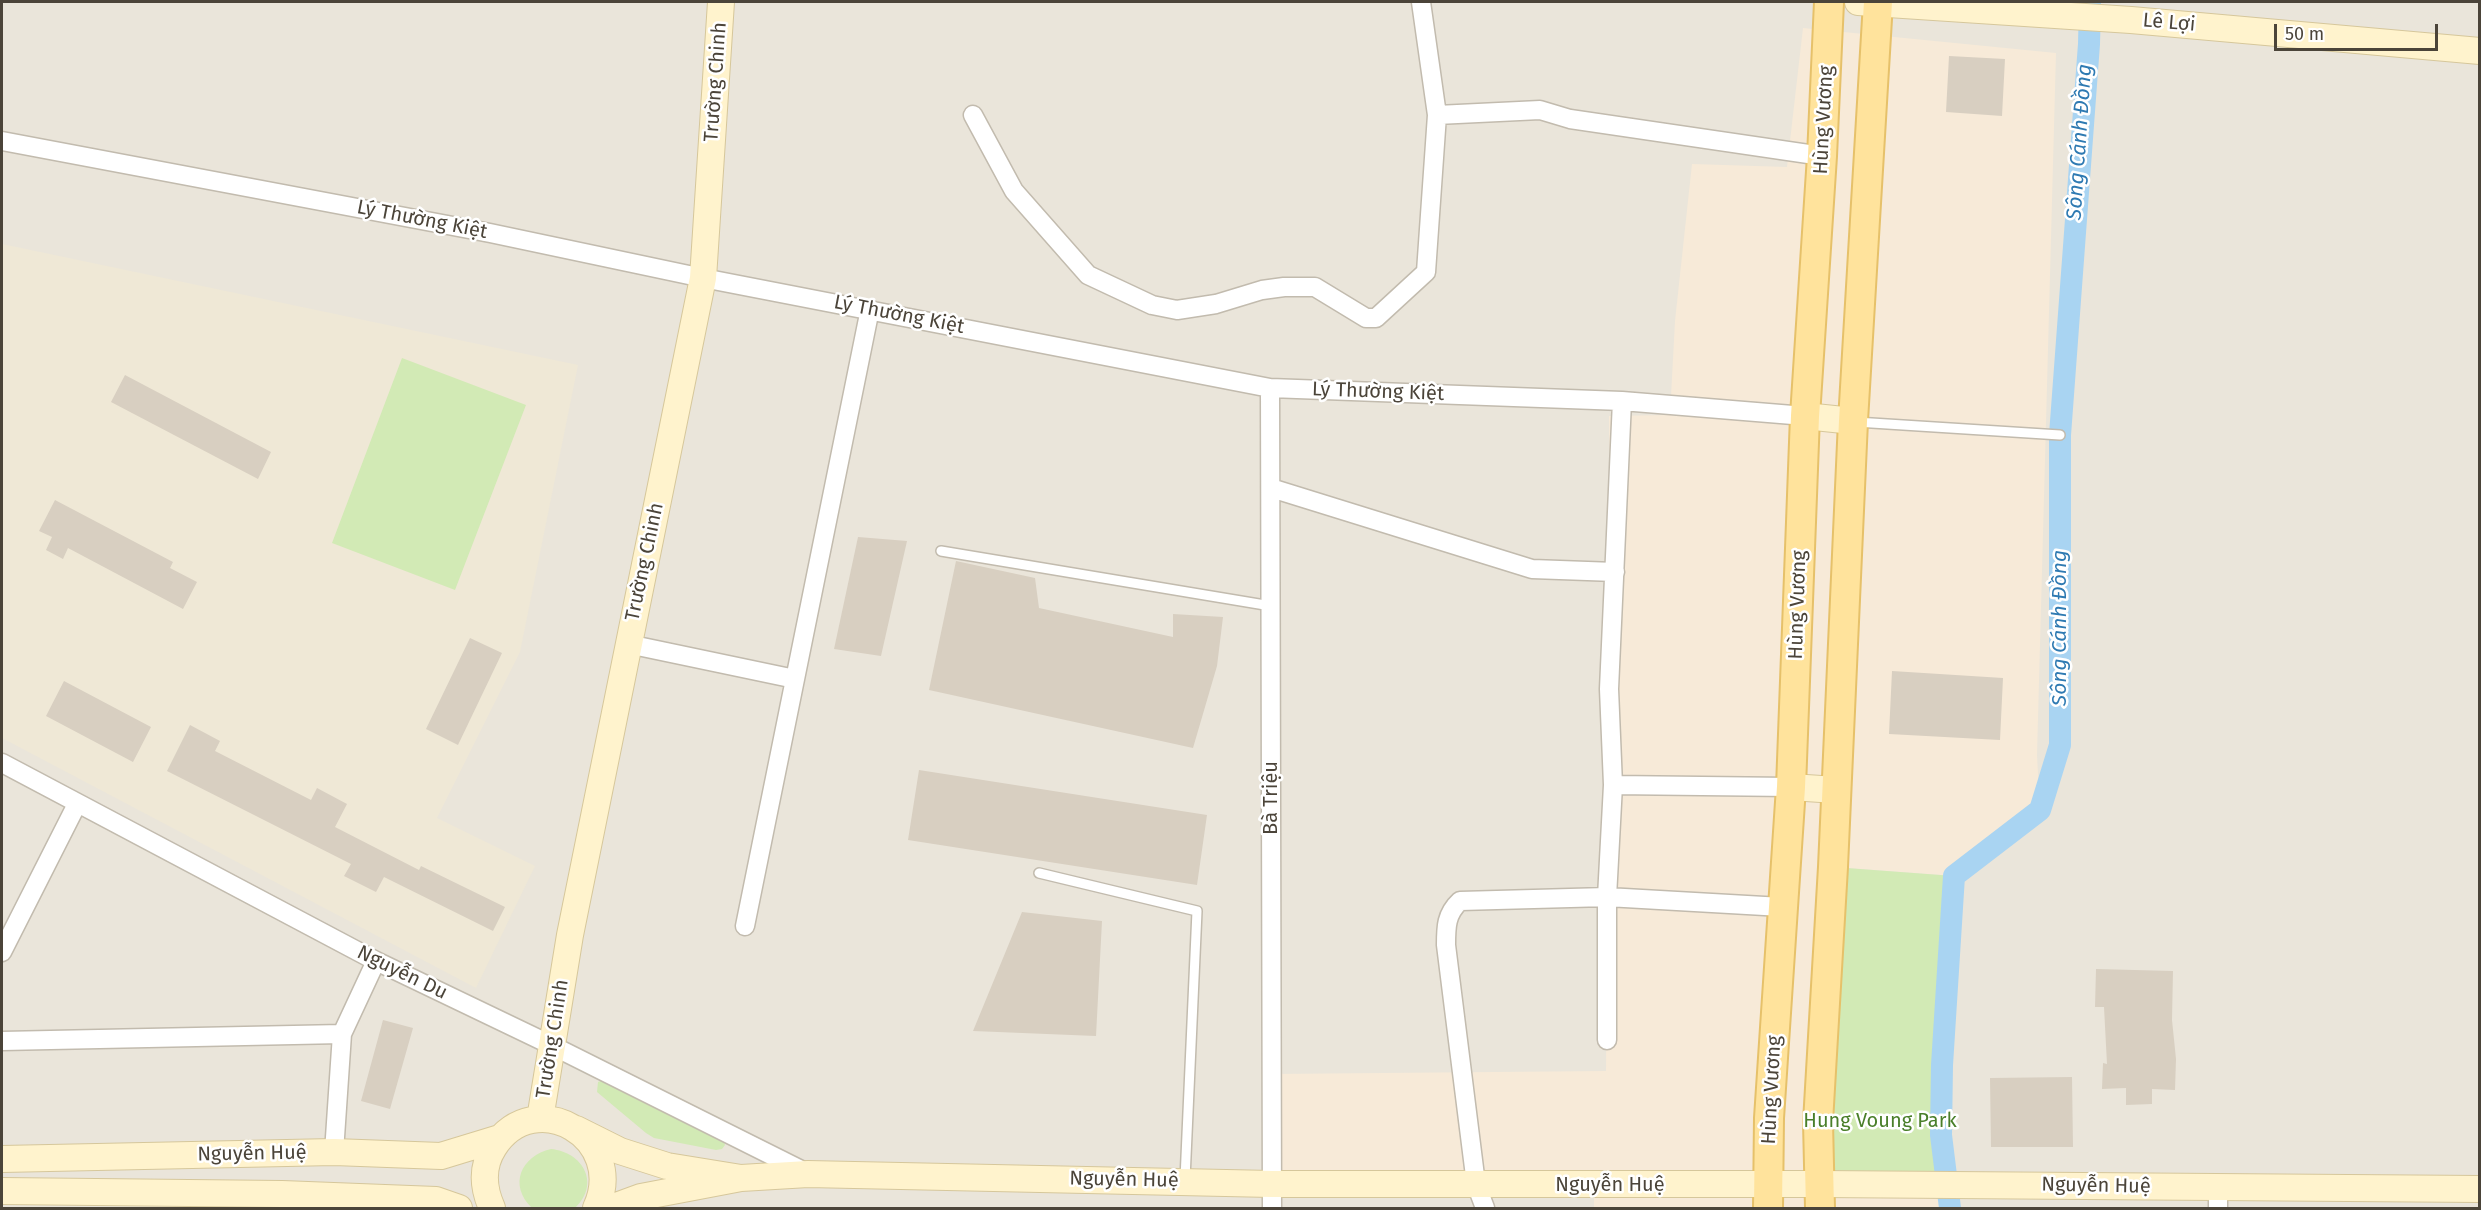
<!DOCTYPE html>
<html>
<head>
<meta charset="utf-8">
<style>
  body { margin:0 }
  #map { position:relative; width:2481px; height:1210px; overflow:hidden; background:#f6f3ec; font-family:"Fira Sans",sans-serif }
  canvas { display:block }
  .frame { position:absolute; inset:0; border:3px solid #4b4439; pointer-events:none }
  .scale { position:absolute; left:2274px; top:24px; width:164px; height:27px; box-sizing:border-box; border:3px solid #4b4439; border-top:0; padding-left:8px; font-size:18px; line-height:21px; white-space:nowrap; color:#4b4439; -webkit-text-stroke:4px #fff; paint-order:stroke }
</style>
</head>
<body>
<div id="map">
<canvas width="2481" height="1210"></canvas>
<div class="frame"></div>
<div class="scale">50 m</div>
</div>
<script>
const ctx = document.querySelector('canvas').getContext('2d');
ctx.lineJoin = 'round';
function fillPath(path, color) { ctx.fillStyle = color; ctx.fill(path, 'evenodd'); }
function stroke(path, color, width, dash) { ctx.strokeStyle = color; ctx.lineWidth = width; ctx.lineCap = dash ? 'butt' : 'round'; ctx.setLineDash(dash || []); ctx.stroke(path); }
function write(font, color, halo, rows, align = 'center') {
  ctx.font = font + ' "Fira Sans",sans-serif'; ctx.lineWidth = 5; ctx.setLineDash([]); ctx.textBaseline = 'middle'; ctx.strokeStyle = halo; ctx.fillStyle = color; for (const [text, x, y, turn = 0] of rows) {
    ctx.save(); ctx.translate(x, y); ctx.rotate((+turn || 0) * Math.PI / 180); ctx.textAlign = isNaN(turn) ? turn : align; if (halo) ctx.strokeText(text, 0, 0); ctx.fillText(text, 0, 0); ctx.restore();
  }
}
fillPath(new Path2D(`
  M 2,2 L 2479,2 L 2479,1208 L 2,1208 Z`), '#eae5da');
fillPath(new Path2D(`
  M 1803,28 L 2056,53 L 2037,755 L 2040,810 L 1954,876 L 1834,867 L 1950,1185 L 1952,1208 L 1594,1208 L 1594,1185 L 1272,1184 L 1272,1074 L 1606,1071 L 1610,544 L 1609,416 L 1670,415 L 1675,321 L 1692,164 L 1787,167 Z`), '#f7ead8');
fillPath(new Path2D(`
  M 2,244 L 578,365 L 520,652 L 437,818 L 535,866 L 476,988 L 2,738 Z`), '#efe8d6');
fillPath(new Path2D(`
  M 402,358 L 526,405 L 455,590 L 332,543 Z
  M 1833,867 L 1954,876 L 1942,1065 L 1941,1135 L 1950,1185 L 1820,1184 Z
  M 606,1079 L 723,1139 L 725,1145 L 722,1149 L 716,1150 L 654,1138 L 646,1133 L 597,1092 L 598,1082 Z
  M 551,1149 C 583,1152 601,1184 575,1208 L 532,1208 C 508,1185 521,1156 551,1149 Z`), '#d2eab5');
stroke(new Path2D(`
  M 1950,1208 L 1941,1135 L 1942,1065 L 1954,876 L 2040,810 L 2060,745 L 2060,435 L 2089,44 L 2090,2`), '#a9d4f2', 22);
fillPath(new Path2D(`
  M 1949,56 L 2005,59 L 2002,116 L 1946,112 Z
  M 125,375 L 271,452 L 258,479 L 111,402 Z
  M 55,500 L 173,562 L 170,568 L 197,582 L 183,609 L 68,548 L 63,559 L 46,550 L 52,537 L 39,531 Z
  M 858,537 L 907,541 L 881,656 L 834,649 Z
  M 956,561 L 1035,578 L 1039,608 L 1173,637 L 1173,614 L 1223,617 L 1217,666 L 1193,748 L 929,690 Z
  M 470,638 L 502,653 L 458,745 L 426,729 Z
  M 1892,671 L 2003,678 L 2000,740 L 1889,734 Z
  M 64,681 L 151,727 L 133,762 L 46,716 Z
  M 190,725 L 220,741 L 215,751 L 311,800 L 317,788 L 347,804 L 335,827 L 419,870 L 421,866 L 505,907 L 493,931 L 384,877 L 376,892 L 344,876 L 351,864 L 167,771 Z
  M 919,770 L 1207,815 L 1197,885 L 908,840 Z
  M 1022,912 L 1102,921 L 1096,1036 L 973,1031 Z
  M 2096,969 L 2173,971 L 2172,1020 L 2176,1059 L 2175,1090 L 2152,1089 L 2152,1104 L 2126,1105 L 2126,1088 L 2102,1089 L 2103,1063 L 2107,1064 L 2104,1007 L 2095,1007 Z
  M 383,1020 L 413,1028 L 390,1109 L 361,1101 Z
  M 2072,1077 L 2073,1147 L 1991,1147 L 1990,1078 Z`), '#d8cfc1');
const lane = new Path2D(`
  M 1856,422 L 2060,435
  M 941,551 L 1271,606
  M 1039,873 L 1197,911 L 1185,1179`);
const street = new Path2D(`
  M 973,115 L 1014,191 L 1088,275 L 1152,305 L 1177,310 L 1216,304 L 1262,290 L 1284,287 L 1315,287 L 1366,318 L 1376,318 L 1426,272 L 1437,115 L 1421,2
  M 1437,115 L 1540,110 L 1570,119 L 1822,156
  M 2,141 L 490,233 L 703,278 L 1270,388 L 1622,401 L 1805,416
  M 1270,388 L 1272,1208
  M 1271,488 L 1532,569 L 1615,572
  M 628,644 L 795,679
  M 2,763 L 376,961 L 551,1045 L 807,1173
  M 1613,785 L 1791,787
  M 745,926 L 870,309
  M 2,952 L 77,804
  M 1607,1040 L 1607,897 L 1613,785 L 1609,689 L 1622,401
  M 2,1041 L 342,1034
  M 334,1152 L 342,1034 L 376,961
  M 2218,1188 L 2218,1208
  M 1485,1208 L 1476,1184 L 1446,945 C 1446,927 1446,914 1460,901 L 1607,897 L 1782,907`);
const secondary = new Path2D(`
  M 1858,2 L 2131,20 L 2480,51
  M 1805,416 L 1853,421
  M 1791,787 L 1836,790
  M 540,1119 L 570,935 L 703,278 L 721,2
  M 576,1129 L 620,1151 L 667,1166 L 741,1178 L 641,1197 L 611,1208
  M 2,1159 L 334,1152 L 441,1156 L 500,1138
  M 741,1178 L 808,1174 L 1272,1184 L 1820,1184 L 2480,1189
  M 2,1191 L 282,1194 L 436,1200 L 459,1208
  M 492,1208 C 483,1188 481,1167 494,1147 C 535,1084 628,1138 596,1208`);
const primary = new Path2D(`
  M 1768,1208 L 1769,1118 L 1791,787 L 1805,416 L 1822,156 L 1829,2
  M 1820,1208 L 1818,1122 L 1833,867 L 1853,421 L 1878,2`);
stroke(lane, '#c2bbae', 12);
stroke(street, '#c2bbae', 21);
stroke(secondary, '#d6c79b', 28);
stroke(primary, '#e6c16a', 32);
stroke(lane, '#fff', 9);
stroke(street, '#fff', 18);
stroke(secondary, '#fff3cd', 26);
stroke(primary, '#ffe39c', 28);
write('20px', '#4b4439', '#fff', [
  ["Lê Lợi",2169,23,5],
  ["Trường Chinh",716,82,-86],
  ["Hùng Vương",1824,120,-87],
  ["Lý Thường Kiệt",422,220,11],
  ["Lý Thường Kiệt",899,315,11],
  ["Lý Thường Kiệt",1378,392,2],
  ["Trường Chinh",645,562,-78],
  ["Hùng Vương",1798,605,-88],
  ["Bà Triệu",1271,798,-90],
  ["Nguyễn Du",402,973,26],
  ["Trường Chinh",553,1039,-81],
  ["Hùng Vương",1772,1090,-87],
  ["Nguyễn Huệ",252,1154,-1],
  ["Nguyễn Huệ",1124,1180,1],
  ["Nguyễn Huệ",1610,1185],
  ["Nguyễn Huệ",2096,1186,1]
]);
write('20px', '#4a7f2a', '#fff', [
  ["Hung Voung Park",1880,1121]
]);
write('italic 21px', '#2e7ab2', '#fff', [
  ["Sông Cánh Đồng",2080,142,-86],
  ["Sông Cánh Đồng",2060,628,-90]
]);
</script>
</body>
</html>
